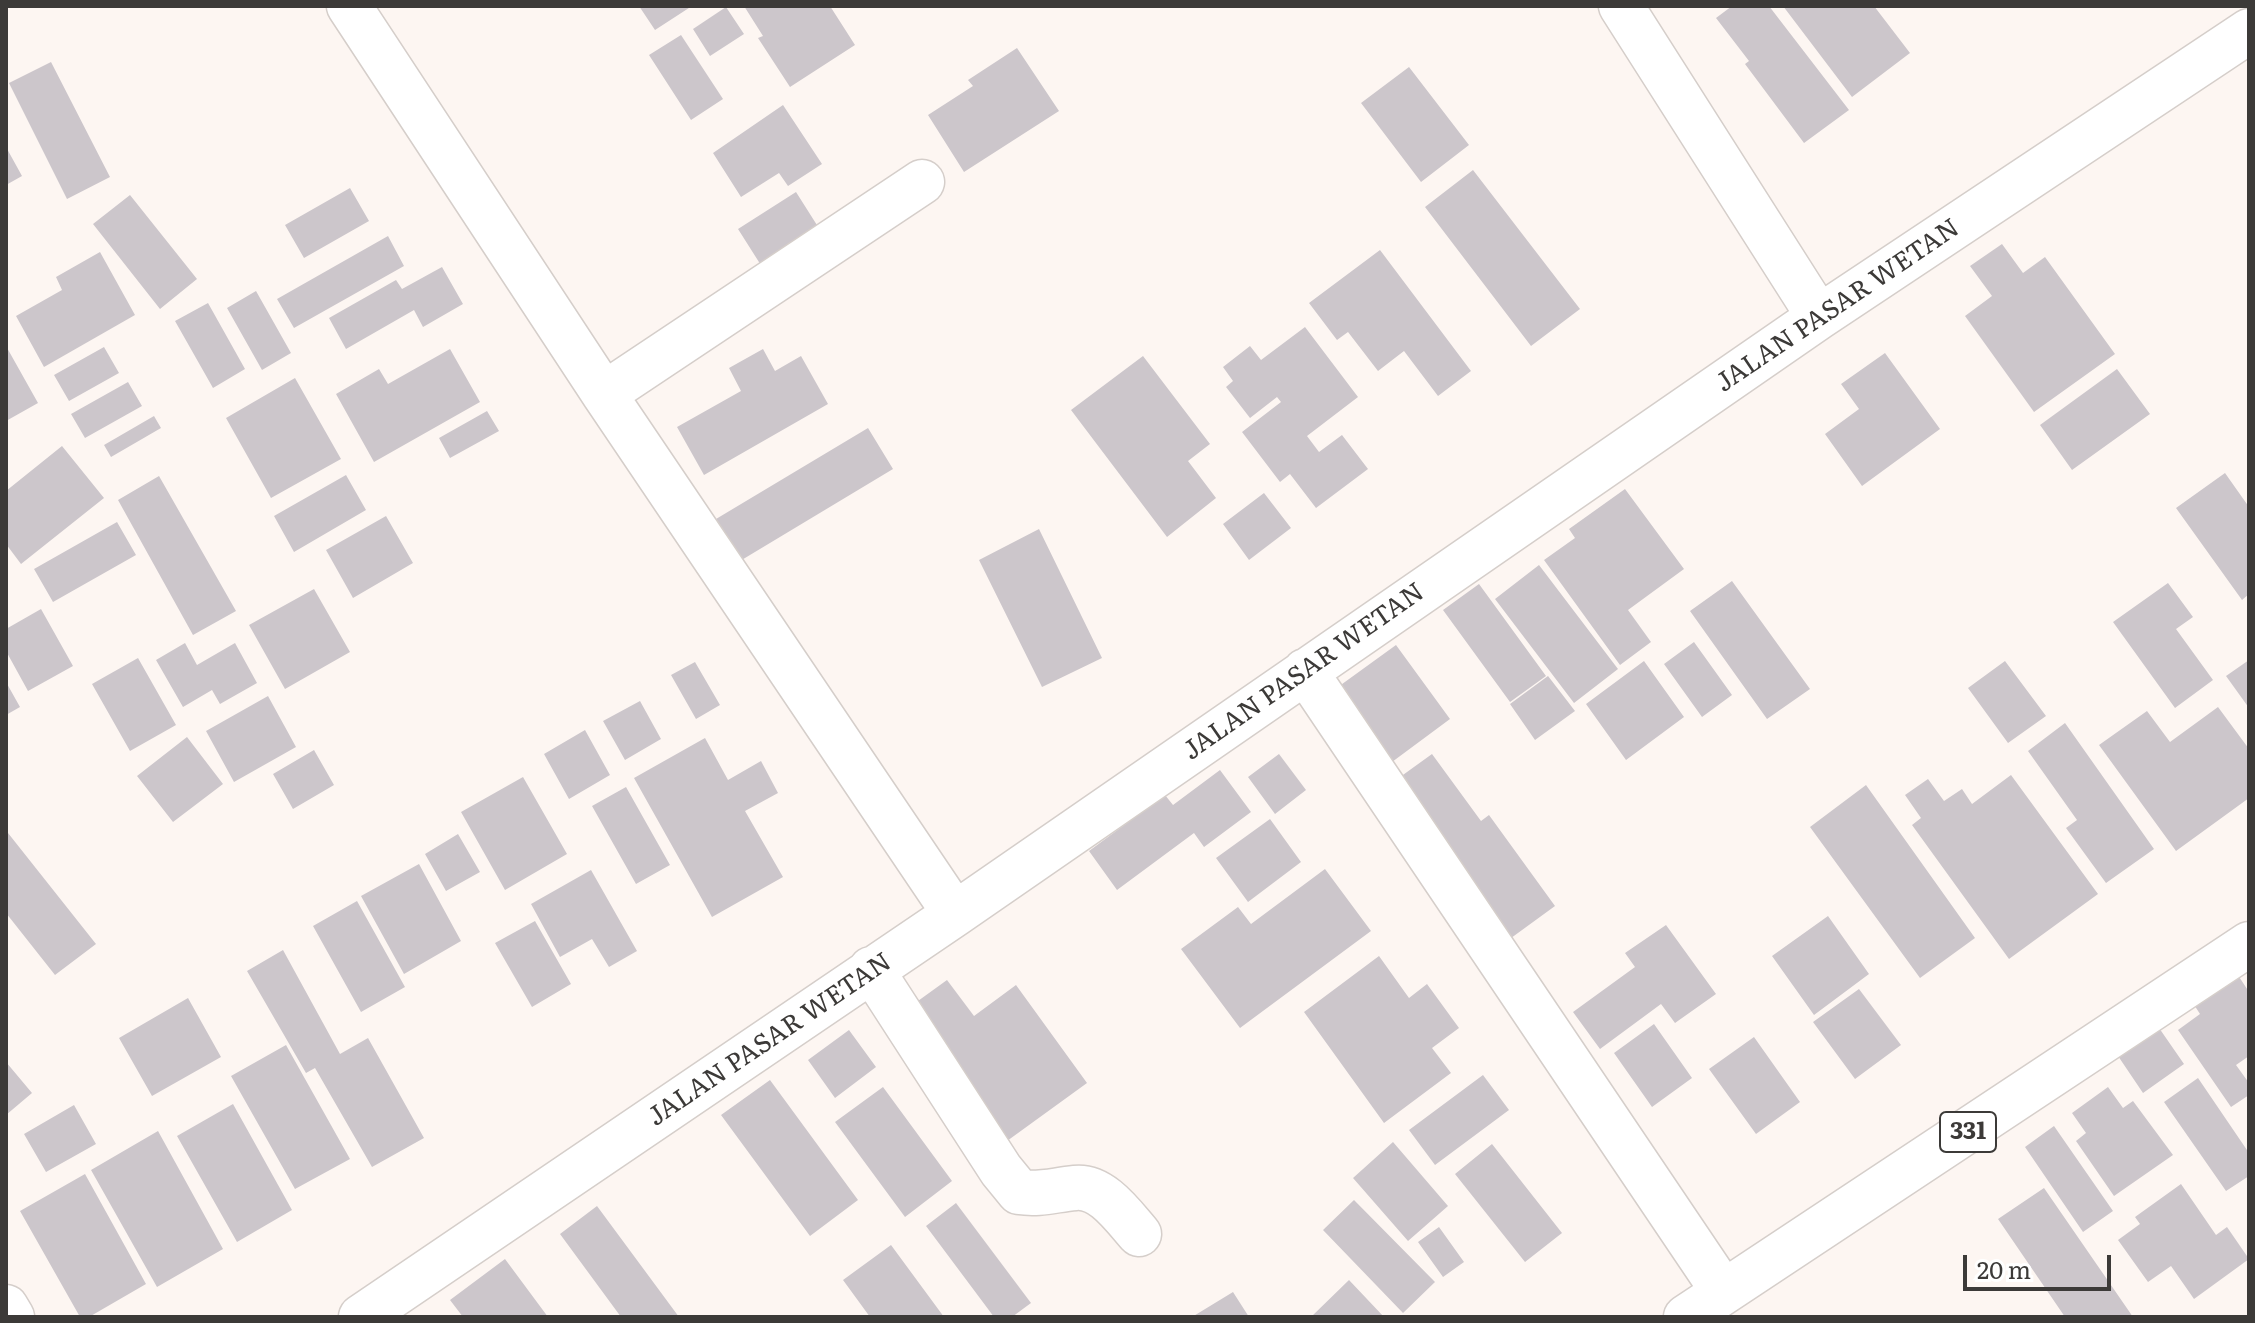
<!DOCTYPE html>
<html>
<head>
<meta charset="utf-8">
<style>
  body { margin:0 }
  #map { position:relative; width:2255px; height:1323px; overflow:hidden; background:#fdf6f2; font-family:Literata,serif }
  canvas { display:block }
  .frame { position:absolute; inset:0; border:8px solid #3c3a38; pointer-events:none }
  .scale { position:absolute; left:1963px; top:1255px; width:148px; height:36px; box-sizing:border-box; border:4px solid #3c3a38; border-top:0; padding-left:10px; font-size:24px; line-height:28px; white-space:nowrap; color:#3c3a38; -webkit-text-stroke:6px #fff; paint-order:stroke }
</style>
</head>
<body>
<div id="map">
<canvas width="2255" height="1323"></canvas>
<div class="frame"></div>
<div class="scale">20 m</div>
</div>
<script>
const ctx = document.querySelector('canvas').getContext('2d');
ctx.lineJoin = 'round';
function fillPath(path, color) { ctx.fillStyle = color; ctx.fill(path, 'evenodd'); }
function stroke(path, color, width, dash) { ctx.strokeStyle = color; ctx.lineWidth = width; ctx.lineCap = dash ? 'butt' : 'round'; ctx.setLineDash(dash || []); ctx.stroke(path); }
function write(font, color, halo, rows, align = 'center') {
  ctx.font = font + ' Literata,serif'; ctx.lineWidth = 8; ctx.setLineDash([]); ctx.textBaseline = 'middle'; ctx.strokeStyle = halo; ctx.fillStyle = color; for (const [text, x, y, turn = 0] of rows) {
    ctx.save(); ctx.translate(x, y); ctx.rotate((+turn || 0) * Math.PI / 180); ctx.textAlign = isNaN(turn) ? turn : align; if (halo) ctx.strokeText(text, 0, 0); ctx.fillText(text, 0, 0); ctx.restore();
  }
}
fillPath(new Path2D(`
  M 639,6 L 692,6 L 655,30 Z
  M 744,6 L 830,6 L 855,45 L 790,87 L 758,38 L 763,36 Z
  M 1732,6 L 1769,6 L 1849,110 L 1804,143 L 1745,64 L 1749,61 L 1716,18 Z
  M 1783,6 L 1874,6 L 1910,53 L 1852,97 Z
  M 726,7 L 744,34 L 710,56 L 693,29 Z
  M 681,35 L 723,99 L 691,120 L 649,55 Z
  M 1017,48 L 1059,111 L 964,172 L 928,115 L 973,86 L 968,80 Z
  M 51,62 L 110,177 L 67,199 L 9,83 Z
  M 1409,67 L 1469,145 L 1421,182 L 1361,103 Z
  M 783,105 L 822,164 L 788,186 L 779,173 L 741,197 L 713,153 Z
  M 6,147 L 22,176 L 6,185 Z
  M 1473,170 L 1580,309 L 1531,346 L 1425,207 Z
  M 350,188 L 369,221 L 304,258 L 285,225 Z
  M 796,192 L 822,233 L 764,270 L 738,229 Z
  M 130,195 L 197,279 L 160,309 L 93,224 Z
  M 388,236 L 404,266 L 294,328 L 277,299 Z
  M 2002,244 L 2023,273 L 2045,257 L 2115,354 L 2034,412 L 1965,316 L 1992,296 L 1970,266 Z
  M 1380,250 L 1471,371 L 1438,396 L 1404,351 L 1378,371 L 1348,332 L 1337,340 L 1309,303 Z
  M 100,252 L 135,315 L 44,367 L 16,316 L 62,290 L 56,277 Z
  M 442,267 L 463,304 L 423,327 L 414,310 L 346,349 L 329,318 L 396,280 L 402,289 Z
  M 256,291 L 291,353 L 262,370 L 227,308 Z
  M 208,303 L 245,369 L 213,388 L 175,321 Z
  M 1305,327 L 1358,397 L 1307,436 L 1319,452 L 1342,435 L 1368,469 L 1316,508 L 1290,474 L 1280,482 L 1242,432 L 1281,402 L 1277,397 L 1250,418 L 1226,387 L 1233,381 L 1223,367 L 1250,346 L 1261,360 Z
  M 6,346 L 38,403 L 6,421 Z
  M 104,347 L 119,373 L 69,401 L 54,375 Z
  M 450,349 L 480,402 L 374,462 L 336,394 L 379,369 L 388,384 Z
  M 763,349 L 775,371 L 801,356 L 828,404 L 704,475 L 677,427 L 741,391 L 729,368 Z
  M 1885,353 L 1940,429 L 1862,486 L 1825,434 L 1859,409 L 1841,384 Z
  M 1143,356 L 1210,444 L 1188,461 L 1216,498 L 1167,537 L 1071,410 Z
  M 2117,369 L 2150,414 L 2072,470 L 2040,425 Z
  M 295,378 L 341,459 L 271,498 L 226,418 Z
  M 128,382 L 142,406 L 85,438 L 71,414 Z
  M 487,411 L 499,431 L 450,458 L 439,438 Z
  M 154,416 L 161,428 L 111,457 L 104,445 Z
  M 868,428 L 893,469 L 740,561 L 716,519 Z
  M 62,446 L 104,498 L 21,564 L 6,544 L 6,491 Z
  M 2225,473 L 2249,507 L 2249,594 L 2242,600 L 2176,508 Z
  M 346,475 L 366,510 L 294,552 L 274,516 Z
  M 159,476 L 236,611 L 193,635 L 118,500 Z
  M 1625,489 L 1684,569 L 1628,610 L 1651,642 L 1620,665 L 1544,560 L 1575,538 L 1569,529 Z
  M 1264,493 L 1291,528 L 1249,560 L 1223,524 Z
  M 386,516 L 413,563 L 353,598 L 326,550 Z
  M 117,522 L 136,555 L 53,602 L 34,569 Z
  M 1039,529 L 1102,658 L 1042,687 L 979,560 Z
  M 1539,565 L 1618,669 L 1574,703 L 1495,599 Z
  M 1732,581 L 1810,689 L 1767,719 L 1690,611 Z
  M 2168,583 L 2193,617 L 2176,629 L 2213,680 L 2175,708 L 2113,622 Z
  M 1479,584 L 1546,676 L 1510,702 L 1443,610 Z
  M 314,589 L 350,652 L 285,689 L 249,625 Z
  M 41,609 L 73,666 L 28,691 L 6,651 L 6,629 Z
  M 1694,642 L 1732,695 L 1702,717 L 1664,664 Z
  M 185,643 L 197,665 L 235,643 L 257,683 L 220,704 L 212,690 L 183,707 L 156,660 Z
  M 1396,645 L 1450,719 L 1392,762 L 1338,687 Z
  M 138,658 L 176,725 L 130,751 L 92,684 Z
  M 2249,660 L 2249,708 L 2226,676 Z
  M 1644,661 L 1684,717 L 1626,760 L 1586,704 Z
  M 2005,661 L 2046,716 L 2008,743 L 1968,688 Z
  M 695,662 L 720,705 L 696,719 L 671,675 Z
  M 1548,676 L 1575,711 L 1535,740 L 1510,704 Z
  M 6,682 L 20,707 L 6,715 Z
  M 268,696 L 296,747 L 234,782 L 206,731 Z
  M 640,701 L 661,739 L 625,760 L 603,721 Z
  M 2218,707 L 2249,749 L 2249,798 L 2176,851 L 2099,745 L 2147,711 L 2170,742 Z
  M 2065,723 L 2154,849 L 2106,883 L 2066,828 L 2077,820 L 2028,751 Z
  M 585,730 L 610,775 L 569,799 L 544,754 Z
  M 187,737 L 223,784 L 173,822 L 137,776 Z
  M 705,738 L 728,780 L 761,761 L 778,793 L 745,811 L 783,877 L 712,917 L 634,778 Z
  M 314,750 L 334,785 L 293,809 L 273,774 Z
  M 1279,754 L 1306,790 L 1275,814 L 1248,777 Z
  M 1432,754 L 1481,821 L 1489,815 L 1555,906 L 1496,949 L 1389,785 Z
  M 1220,770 L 1251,812 L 1204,847 L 1194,833 L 1117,890 L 1089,851 L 1165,795 L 1173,805 Z
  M 2011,775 L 2098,894 L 2009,959 L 1912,825 L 1921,818 L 1905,795 L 1928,779 L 1944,801 L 1962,789 L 1972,804 Z
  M 523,777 L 567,854 L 505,890 L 461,812 Z
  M 1866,785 L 1975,938 L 1920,978 L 1810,827 Z
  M 626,787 L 670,865 L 636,884 L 592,806 Z
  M 1270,819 L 1301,862 L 1248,902 L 1216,858 Z
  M 8,833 L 96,944 L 55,975 L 6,913 Z
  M 458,834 L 480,872 L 446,891 L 425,854 Z
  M 419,864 L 461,941 L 404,974 L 361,896 Z
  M 1325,869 L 1371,931 L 1240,1028 L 1181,949 L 1238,907 L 1251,924 Z
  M 591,870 L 637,951 L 609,967 L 592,939 L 560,957 L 531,904 Z
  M 357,901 L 405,987 L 361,1012 L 313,926 Z
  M 1828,916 L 1869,974 L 1814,1015 L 1772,956 Z
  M 535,921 L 571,984 L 532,1007 L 495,943 Z
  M 1666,925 L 1716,994 L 1675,1023 L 1661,1004 L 1600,1049 L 1573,1012 L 1635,967 L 1625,953 Z
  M 283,950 L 340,1054 L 368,1038 L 424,1138 L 372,1167 L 315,1068 L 306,1073 L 247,971 Z
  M 1379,956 L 1409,998 L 1427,984 L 1459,1028 L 1432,1048 L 1451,1073 L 1384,1123 L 1304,1012 Z
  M 2232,966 L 2249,992 L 2249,1056 L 2236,1065 L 2249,1083 L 2249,1095 L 2231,1107 L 2178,1030 L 2200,1014 L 2189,997 Z
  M 947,980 L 974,1016 L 1016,985 L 1087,1083 L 1007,1141 L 911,1006 Z
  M 1859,989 L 1901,1045 L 1855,1079 L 1813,1022 Z
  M 188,998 L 221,1057 L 152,1096 L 119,1038 Z
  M 1654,1024 L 1692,1078 L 1652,1107 L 1614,1053 Z
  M 2157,1025 L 2184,1064 L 2143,1093 L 2116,1053 Z
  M 849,1030 L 876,1067 L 835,1098 L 808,1060 Z
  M 1754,1037 L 1800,1102 L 1756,1134 L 1709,1069 Z
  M 286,1045 L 350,1159 L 295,1189 L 231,1076 Z
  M 6,1062 L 32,1093 L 6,1115 Z
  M 1483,1075 L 1509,1110 L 1435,1165 L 1409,1130 Z
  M 2198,1078 L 2249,1153 L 2249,1176 L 2226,1191 L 2164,1102 Z
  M 770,1080 L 858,1200 L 810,1236 L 721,1115 Z
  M 883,1087 L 952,1181 L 905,1217 L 835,1122 Z
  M 2108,1087 L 2123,1108 L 2133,1101 L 2173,1155 L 2114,1196 L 2076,1141 L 2086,1133 L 2072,1113 Z
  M 233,1104 L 292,1210 L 237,1242 L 177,1136 Z
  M 74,1105 L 96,1144 L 46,1172 L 24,1134 Z
  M 2054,1126 L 2113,1211 L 2083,1232 L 2025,1147 Z
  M 158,1131 L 223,1249 L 157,1287 L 91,1170 Z
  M 1393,1142 L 1448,1206 L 1408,1241 L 1353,1178 Z
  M 1492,1144 L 1562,1233 L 1525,1262 L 1455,1174 Z
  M 85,1174 L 146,1284 L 89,1317 L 80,1317 L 20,1211 Z
  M 2181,1184 L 2216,1235 L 2227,1227 L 2249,1259 L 2194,1299 L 2171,1266 L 2148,1282 L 2118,1240 L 2140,1224 L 2135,1217 Z
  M 2044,1188 L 2133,1317 L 2065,1317 L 1998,1219 Z
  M 1354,1200 L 1435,1282 L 1403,1313 L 1323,1230 Z
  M 956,1203 L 1031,1303 L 1012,1317 L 994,1317 L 926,1226 Z
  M 597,1206 L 679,1317 L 621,1317 L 560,1234 Z
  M 1439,1227 L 1464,1262 L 1443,1277 L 1418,1242 Z
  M 891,1245 L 944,1317 L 870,1317 L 843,1280 Z
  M 505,1259 L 548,1317 L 463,1317 L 450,1300 Z
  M 1349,1280 L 1384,1317 L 1311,1317 Z
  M 1233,1292 L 1249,1317 L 1192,1317 Z`), '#ccc6cb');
const minor = new Path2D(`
  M 349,6 L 604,394 L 955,914
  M 1621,6 L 1819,317
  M 604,394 L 922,182
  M 1305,671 L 1723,1291
  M 871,969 L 1001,1170 L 1019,1192 C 1040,1195 1054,1190 1075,1188 C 1102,1185 1123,1216 1139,1234
  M 6,1307 L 12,1317
  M 361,1317 L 955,914 L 1819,317 L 2249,31`);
const primary = new Path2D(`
  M 1686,1317 L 2249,944`);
stroke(minor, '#d5ceca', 47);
stroke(primary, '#d5ceca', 47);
stroke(minor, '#fff', 44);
stroke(primary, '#fff', 44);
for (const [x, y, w] of [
  [1968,1132,56]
]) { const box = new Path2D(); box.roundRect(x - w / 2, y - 20, w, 40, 6); ctx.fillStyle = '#fff'; ctx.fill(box); stroke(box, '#3c3a38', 2); }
write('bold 24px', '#3c3a38', null, [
  ["331",1968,1132]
]);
write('26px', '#3c3a38', '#fff', [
  ["JALAN PASAR WETAN",1838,306,-34],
  ["JALAN PASAR WETAN",1304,672,-35],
  ["JALAN PASAR WETAN",770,1040,-34]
]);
</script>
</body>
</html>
